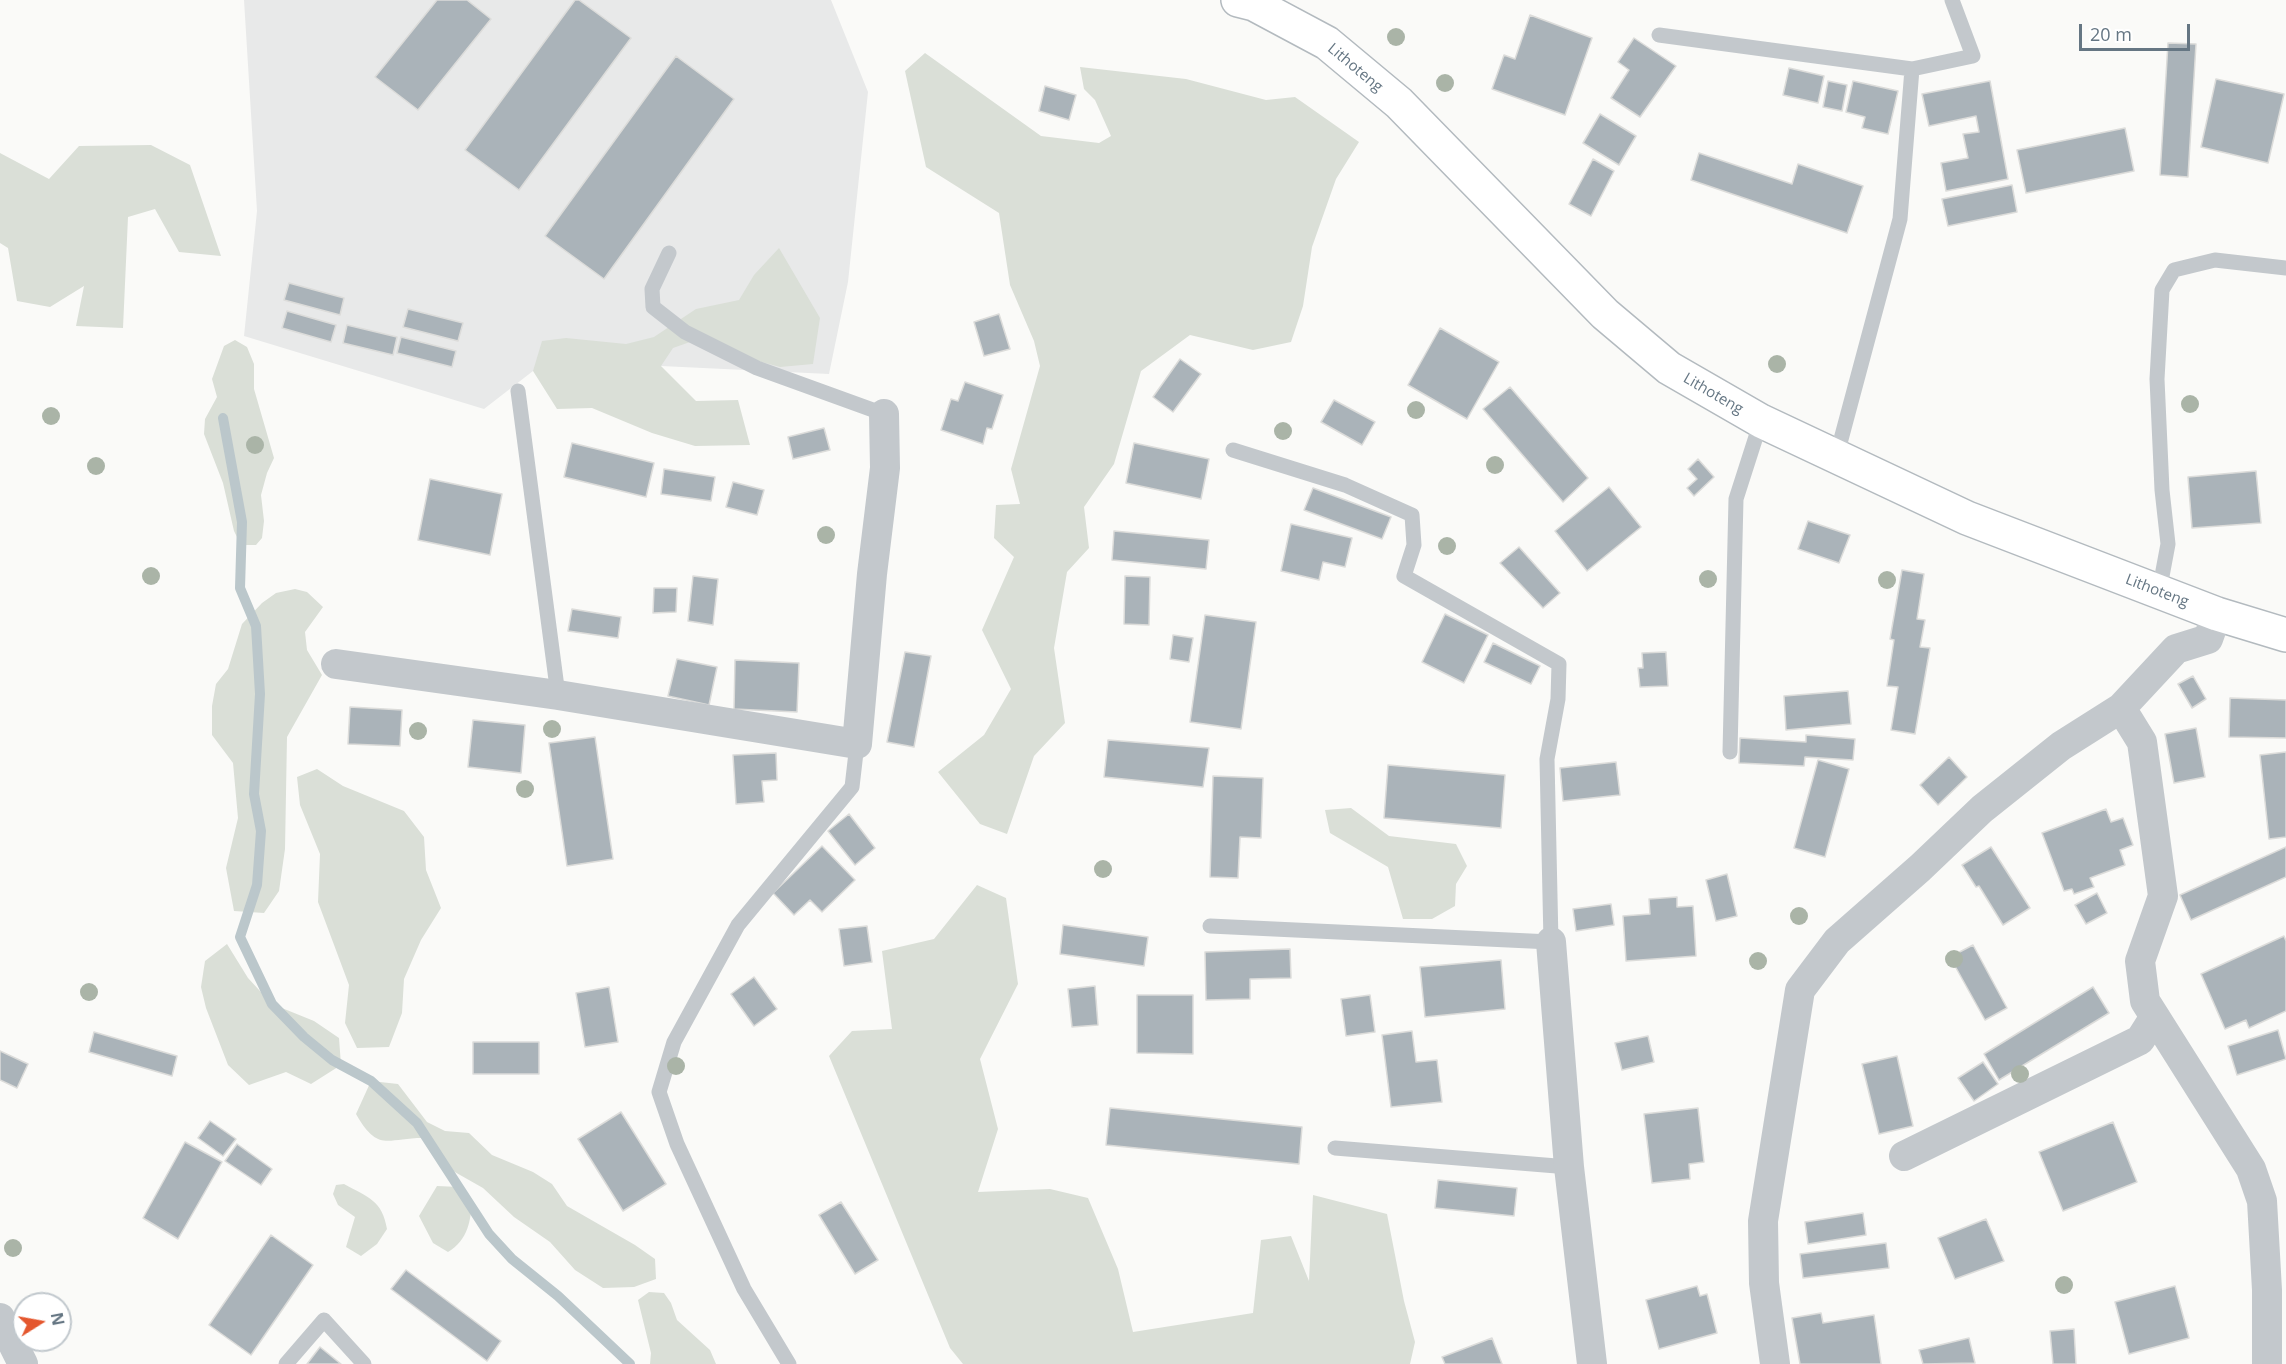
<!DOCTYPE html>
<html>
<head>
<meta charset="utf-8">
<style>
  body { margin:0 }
  #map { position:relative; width:2286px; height:1364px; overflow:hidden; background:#fafaf8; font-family:"Open Sans",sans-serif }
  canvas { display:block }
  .north { position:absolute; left:12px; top:1292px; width:60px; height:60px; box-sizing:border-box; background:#fff; border:2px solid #c1c8cd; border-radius:50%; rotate:79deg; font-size:16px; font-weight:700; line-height:24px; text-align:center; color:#657683 }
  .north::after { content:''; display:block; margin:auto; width:21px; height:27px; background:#e4572e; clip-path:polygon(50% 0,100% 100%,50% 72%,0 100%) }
  .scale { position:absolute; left:2079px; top:24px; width:111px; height:27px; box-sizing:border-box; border:3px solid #657683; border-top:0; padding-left:8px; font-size:18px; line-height:21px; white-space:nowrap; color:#657683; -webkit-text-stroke:4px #fff; paint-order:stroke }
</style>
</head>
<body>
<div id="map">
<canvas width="2286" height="1364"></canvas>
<div class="north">N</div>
<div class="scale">20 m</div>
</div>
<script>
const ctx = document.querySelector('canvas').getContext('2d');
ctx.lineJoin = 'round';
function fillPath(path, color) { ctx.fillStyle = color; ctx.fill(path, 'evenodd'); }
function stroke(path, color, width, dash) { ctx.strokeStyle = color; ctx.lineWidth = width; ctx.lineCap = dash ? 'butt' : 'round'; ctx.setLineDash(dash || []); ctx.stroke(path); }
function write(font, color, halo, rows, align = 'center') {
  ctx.font = font + ' "Open Sans",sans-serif'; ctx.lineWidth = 6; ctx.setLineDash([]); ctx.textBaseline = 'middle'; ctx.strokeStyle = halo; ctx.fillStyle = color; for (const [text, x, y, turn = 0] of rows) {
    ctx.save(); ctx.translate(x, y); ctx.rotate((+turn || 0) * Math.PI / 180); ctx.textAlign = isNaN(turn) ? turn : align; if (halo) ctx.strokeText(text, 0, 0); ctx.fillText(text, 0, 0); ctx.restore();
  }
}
fillPath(new Path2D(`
  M 244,0 L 831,0 L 868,92 L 848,282 L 829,374 L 661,366 L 533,371 L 484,409 L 244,336 L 257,211 Z`), '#e8e9e9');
fillPath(new Path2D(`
  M 925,53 L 1041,136 L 1099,143 L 1111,136 L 1095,100 L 1084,89 L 1080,67 L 1186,79 L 1266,100 L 1295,97 L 1359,142 L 1336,179 L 1312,247 L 1303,306 L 1291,342 L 1253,350 L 1190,335 L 1141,371 L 1114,464 L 1084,507 L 1089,548 L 1067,572 L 1054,648 L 1065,723 L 1034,756 L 1007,834 L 980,824 L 938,772 L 984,735 L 1011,689 L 982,630 L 1014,557 L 994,538 L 996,505 L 1020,504 L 1011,469 L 1040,366 L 1034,341 L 1010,285 L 999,213 L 926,167 L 905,71 Z
  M 151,145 L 190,165 L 221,256 L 179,252 L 155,209 L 128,217 L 123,328 L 76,326 L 84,286 L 50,307 L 17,301 L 8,248 L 0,243 L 0,153 L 49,179 L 79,146 Z
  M 779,248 L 820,318 L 813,364 L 780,367 L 743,357 L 707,336 L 673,348 L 661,366 L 696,401 L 738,400 L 750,445 L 695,446 L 652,433 L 592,408 L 557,409 L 533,371 L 542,341 L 566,338 L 626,344 L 654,337 L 696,309 L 739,300 L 754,275 Z
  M 235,340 L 247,347 L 254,364 L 254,389 L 274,458 L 267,473 L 261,495 L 264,521 L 262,538 L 256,545 L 241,545 L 234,531 L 223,483 L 204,434 L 205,419 L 217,397 L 212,379 L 224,346 Z
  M 295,589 L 307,592 L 323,607 L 305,632 L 307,650 L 322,675 L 287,737 L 285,849 L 279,891 L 264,913 L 234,911 L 226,868 L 238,818 L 233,763 L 212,735 L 212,706 L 216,684 L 228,669 L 242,624 L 262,603 L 276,593 Z
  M 317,769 L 343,786 L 404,811 L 424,837 L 426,870 L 441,908 L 421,940 L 404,979 L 402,1013 L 389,1047 L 357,1048 L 345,1023 L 349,985 L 318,902 L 320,854 L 300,805 L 297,777 Z
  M 1351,808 L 1389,836 L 1456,844 L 1467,866 L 1456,884 L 1455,906 L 1432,919 L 1403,919 L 1388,867 L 1330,833 L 1325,810 Z
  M 977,885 L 1006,898 L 1018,984 L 980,1059 L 998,1129 L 978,1192 L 1050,1189 L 1088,1198 L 1118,1269 L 1133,1332 L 1253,1313 L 1261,1240 L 1291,1236 L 1309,1281 L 1313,1195 L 1387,1214 L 1404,1301 L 1415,1342 L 1410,1364 L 963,1364 L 950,1348 L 829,1056 L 852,1031 L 892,1029 L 882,951 L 934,939 Z
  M 227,944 L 248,978 L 272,1004 L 314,1021 L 339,1038 L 341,1065 L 311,1084 L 286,1072 L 249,1085 L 228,1065 L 206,1008 L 201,987 L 205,961 Z
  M 371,1081 L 398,1084 L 427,1122 L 445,1131 L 469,1133 L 492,1155 L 533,1172 L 552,1184 L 567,1206 L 635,1245 L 655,1259 L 656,1279 L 634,1287 L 603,1288 L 575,1270 L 550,1242 L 514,1217 L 483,1188 L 453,1171 L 426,1138 C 387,1137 379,1154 356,1114 Z
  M 344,1184 C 369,1198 382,1200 387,1229 L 377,1244 L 361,1256 L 346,1247 L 355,1217 L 338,1205 L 333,1194 L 336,1185 Z
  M 437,1186 L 459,1187 L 472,1199 C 471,1221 468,1240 448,1252 L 433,1243 L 419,1216 Z
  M 649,1292 L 664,1293 L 671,1303 L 677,1320 L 710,1350 L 716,1364 L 650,1364 L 651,1353 L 638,1300 Z`), '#dadfd7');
stroke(new Path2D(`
  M 223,418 L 242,522 L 240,588 L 256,626 L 260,694 L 254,794 L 261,831 L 257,885 L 240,937 L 272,1004 L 304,1037 L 332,1060 L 371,1081 L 417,1123 L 489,1234 L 512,1259 L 558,1296 L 630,1364`), '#bbc7cb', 10);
const building = new Path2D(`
  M 437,0 L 467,0 L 491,19 L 418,110 L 375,77 Z
  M 575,0 L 579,0 L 631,38 L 519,190 L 465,150 Z
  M 1530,15 L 1592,38 L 1565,115 L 1492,89 L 1504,55 L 1515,59 Z
  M 1634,38 L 1676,66 L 1640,117 L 1611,98 L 1629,70 L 1618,62 Z
  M 2168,43 L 2196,44 L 2188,177 L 2160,175 Z
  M 676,56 L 734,99 L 604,279 L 545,236 Z
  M 1789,68 L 1824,76 L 1818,103 L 1783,95 Z
  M 2216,79 L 2284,94 L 2268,163 L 2201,147 Z
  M 1828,81 L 1847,85 L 1842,111 L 1823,107 Z
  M 1853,81 L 1898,91 L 1888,134 L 1862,128 L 1865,117 L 1846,112 Z
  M 1990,81 L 2008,179 L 1946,191 L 1941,163 L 1968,158 L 1963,134 L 1979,132 L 1976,116 L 1929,126 L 1922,94 Z
  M 1045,86 L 1076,95 L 1069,120 L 1039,111 Z
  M 1600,114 L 1636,136 L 1619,165 L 1583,143 Z
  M 2125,128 L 2134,171 L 2026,193 L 2017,150 Z
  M 1699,153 L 1792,184 L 1798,164 L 1863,186 L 1847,233 L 1691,180 Z
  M 1593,159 L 1614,171 L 1591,216 L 1569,204 Z
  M 2012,185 L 2017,212 L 1948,226 L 1942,199 Z
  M 289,283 L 344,298 L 340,315 L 284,300 Z
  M 408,309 L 463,323 L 458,341 L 403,327 Z
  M 287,311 L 336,325 L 331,342 L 282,328 Z
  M 999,314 L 1010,349 L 984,356 L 974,322 Z
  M 347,325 L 397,337 L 393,355 L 343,343 Z
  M 1440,328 L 1499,362 L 1467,419 L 1408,385 Z
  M 401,337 L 456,351 L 452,367 L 397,353 Z
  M 1180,359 L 1201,374 L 1173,412 L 1153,397 Z
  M 965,382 L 1003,395 L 992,429 L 987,428 L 983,444 L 941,430 L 951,399 L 958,401 Z
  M 1510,387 L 1588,478 L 1563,502 L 1483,409 Z
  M 1334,400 L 1375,422 L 1362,445 L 1321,422 Z
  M 824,428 L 830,450 L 793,459 L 788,437 Z
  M 572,443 L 654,463 L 646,497 L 564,477 Z
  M 1134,443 L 1209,459 L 1201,499 L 1126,483 Z
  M 1698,459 L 1714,477 L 1694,496 L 1687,488 L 1697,479 L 1688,469 Z
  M 664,469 L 715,477 L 711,501 L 661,494 Z
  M 2256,471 L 2261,523 L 2192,528 L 2188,477 Z
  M 430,479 L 502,494 L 490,555 L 418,540 Z
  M 733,482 L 764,490 L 757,515 L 726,507 Z
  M 1609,487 L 1641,527 L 1587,571 L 1555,531 Z
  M 1313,488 L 1391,517 L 1382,539 L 1304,510 Z
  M 1808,521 L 1850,535 L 1839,563 L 1798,549 Z
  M 1291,524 L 1352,538 L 1345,567 L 1323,562 L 1319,580 L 1281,571 Z
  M 1114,531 L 1209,540 L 1206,569 L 1112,560 Z
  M 1519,547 L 1560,593 L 1543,608 L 1500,563 Z
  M 1902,570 L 1924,574 L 1917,619 L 1925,620 L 1920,647 L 1930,648 L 1915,734 L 1891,730 L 1898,687 L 1887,686 L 1894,640 L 1890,639 Z
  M 693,576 L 718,579 L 713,625 L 688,621 Z
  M 1125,576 L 1150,577 L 1149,625 L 1124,624 Z
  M 654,588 L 677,588 L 676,612 L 653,613 Z
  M 572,609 L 621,617 L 618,638 L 568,631 Z
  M 1445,614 L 1488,635 L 1464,683 L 1422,662 Z
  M 1205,615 L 1256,622 L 1241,729 L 1190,722 Z
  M 1173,635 L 1193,638 L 1189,662 L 1170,659 Z
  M 1493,643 L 1540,666 L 1531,684 L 1484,662 Z
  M 905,652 L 931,656 L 914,747 L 887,742 Z
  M 1666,652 L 1668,686 L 1640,687 L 1638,668 L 1643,668 L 1642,653 Z
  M 677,659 L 717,667 L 709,705 L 668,696 Z
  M 735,660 L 799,663 L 797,712 L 734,709 Z
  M 2193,676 L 2206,699 L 2192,708 L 2178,684 Z
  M 1848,691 L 1851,724 L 1786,730 L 1784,696 Z
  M 2230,698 L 2286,700 L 2286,738 L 2229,737 Z
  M 350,707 L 402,710 L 400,746 L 348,744 Z
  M 473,720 L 525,725 L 521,773 L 468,767 Z
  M 2196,728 L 2205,777 L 2174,783 L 2165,734 Z
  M 1806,735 L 1855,739 L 1853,760 L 1805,757 L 1804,766 L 1739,763 L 1740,738 L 1806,742 Z
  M 595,737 L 613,859 L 567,866 L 549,743 Z
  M 1108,740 L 1209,748 L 1203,787 L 1104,777 Z
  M 2286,752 L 2286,837 L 2269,839 L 2260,755 Z
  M 776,753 L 777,780 L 762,781 L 764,802 L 736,804 L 733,755 Z
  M 1949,757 L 1967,777 L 1938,805 L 1920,785 Z
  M 1818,760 L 1849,769 L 1825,857 L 1794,848 Z
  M 1616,762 L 1620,795 L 1563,801 L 1560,768 Z
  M 1388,765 L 1505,775 L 1501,828 L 1384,818 Z
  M 1213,776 L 1263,778 L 1261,838 L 1240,837 L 1238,878 L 1210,877 Z
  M 2106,809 L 2111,822 L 2123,818 L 2133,845 L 2120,850 L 2125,865 L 2090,878 L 2094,887 L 2074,894 L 2072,889 L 2064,891 L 2042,833 Z
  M 849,814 L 875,848 L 855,865 L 828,831 Z
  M 822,846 L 855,880 L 822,912 L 810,900 L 794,915 L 773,893 Z
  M 1991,847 L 2030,908 L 2003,925 L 1979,886 L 1976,887 L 1962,865 Z
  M 2286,847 L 2286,877 L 2191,920 L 2180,895 Z
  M 1727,874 L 1737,916 L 1716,921 L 1706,880 Z
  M 2097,893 L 2107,913 L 2086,924 L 2075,905 Z
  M 1677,897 L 1677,907 L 1693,906 L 1696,956 L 1626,961 L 1623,916 L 1650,914 L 1649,899 Z
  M 1611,904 L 1614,925 L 1576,931 L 1573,909 Z
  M 1063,925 L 1148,937 L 1144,966 L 1060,954 Z
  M 867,926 L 872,962 L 844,966 L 839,929 Z
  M 2284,936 L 2286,941 L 2286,1011 L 2249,1028 L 2246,1020 L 2225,1029 L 2201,974 Z
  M 1973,945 L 2007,1008 L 1985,1020 L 1950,957 Z
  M 1290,949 L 1291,978 L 1250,979 L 1250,999 L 1206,1000 L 1205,952 Z
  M 1501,960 L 1505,1009 L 1425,1017 L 1420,967 Z
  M 754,977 L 777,1009 L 754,1026 L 731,994 Z
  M 1095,986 L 1098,1025 L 1072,1027 L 1068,989 Z
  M 609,987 L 618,1042 L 585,1047 L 576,993 Z
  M 2093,987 L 2109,1013 L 1999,1080 L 1984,1054 Z
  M 1137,995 L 1193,995 L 1193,1054 L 1137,1053 Z
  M 1370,995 L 1375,1032 L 1346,1036 L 1341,999 Z
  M 2278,1030 L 2286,1059 L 2237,1075 L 2228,1046 Z
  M 1412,1031 L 1416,1062 L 1437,1060 L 1442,1102 L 1391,1107 L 1382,1035 Z
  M 94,1032 L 177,1056 L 172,1076 L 89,1052 Z
  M 1648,1036 L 1654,1062 L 1622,1070 L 1615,1043 Z
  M 473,1042 L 539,1042 L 539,1074 L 473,1074 Z
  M 0,1051 L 28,1064 L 17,1088 L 0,1080 Z
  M 1897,1056 L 1913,1126 L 1879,1134 L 1862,1064 Z
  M 1983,1062 L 1998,1084 L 1974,1101 L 1958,1078 Z
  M 1110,1108 L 1302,1127 L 1299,1164 L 1106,1145 Z
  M 1698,1108 L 1704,1162 L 1689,1164 L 1690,1179 L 1652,1183 L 1644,1114 Z
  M 621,1112 L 666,1184 L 623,1211 L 578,1139 Z
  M 210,1121 L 236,1139 L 223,1156 L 198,1138 Z
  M 2113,1122 L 2137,1182 L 2063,1211 L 2039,1152 Z
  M 185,1142 L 222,1162 L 178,1239 L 143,1218 Z
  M 237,1144 L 272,1169 L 261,1185 L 225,1161 Z
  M 1438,1180 L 1517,1188 L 1514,1216 L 1435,1208 Z
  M 841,1202 L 878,1260 L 855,1274 L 819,1215 Z
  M 1863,1213 L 1866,1235 L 1808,1244 L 1805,1222 Z
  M 1986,1219 L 2004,1261 L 1955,1279 L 1938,1238 Z
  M 271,1235 L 313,1265 L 251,1355 L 209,1325 Z
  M 1886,1243 L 1889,1268 L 1803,1278 L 1800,1254 Z
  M 406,1270 L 501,1341 L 487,1361 L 391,1289 Z
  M 1697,1286 L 1700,1296 L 1707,1294 L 1717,1333 L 1659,1349 L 1646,1300 Z
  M 2175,1286 L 2189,1338 L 2129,1354 L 2115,1302 Z
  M 1821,1313 L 1823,1323 L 1874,1315 L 1881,1364 L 1800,1364 L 1792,1318 Z
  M 2074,1329 L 2076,1364 L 2053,1364 L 2050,1331 Z
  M 1492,1338 L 1502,1364 L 1445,1364 L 1442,1357 Z
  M 1969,1338 L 1975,1363 L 1923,1364 L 1919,1350 Z
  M 320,1347 L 341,1364 L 307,1364 Z`);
fillPath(building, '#aab3b9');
stroke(building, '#dcdcda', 1.5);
const secondary = new Path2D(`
  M 1238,0 L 1254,4 L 1327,43 L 1399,103 L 1605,314 L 1669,368 L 1761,421 L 1967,518 L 2217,614 L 2286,635`);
stroke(secondary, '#b3babf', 36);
stroke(new Path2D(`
  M 1659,35 L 1912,69 L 1973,56 L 1952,0
  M 669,253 L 652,289 L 653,307 L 685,332 L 757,368 L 884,414
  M 518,391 L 558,695
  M 1836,458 L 1900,219 L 1912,69
  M 2159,592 L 2168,544 L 2162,490 L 2157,379 L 2162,290 L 2174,270 L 2215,260 L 2286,268
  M 1730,752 L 1736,499 L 1761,421
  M 1210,926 L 1551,942 L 1547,759 L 1558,699 L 1559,664 L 1404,576 L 1414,545 L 1412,515 L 1345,485 L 1233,450
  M 1335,1148 L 1569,1167
  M 286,1364 L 324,1320 L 364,1364
  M 789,1364 L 744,1289 L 677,1144 L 659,1092 L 674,1042 L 738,925 L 852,787 L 857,744`), '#c3c8cc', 15);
stroke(new Path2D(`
  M 336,664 L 558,695 L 857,744 L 872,574 L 885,468 L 884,414
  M 2121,708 L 2142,742 L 2163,896 L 2140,961 L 2145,1001 L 2251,1169 L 2262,1201 L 2267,1290 L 2267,1364
  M 1551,942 L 1569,1167 L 1592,1364
  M 1904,1156 L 2140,1040 L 2154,1018
  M 0,1318 L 23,1364
  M 1775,1364 L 1764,1283 L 1763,1221 L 1800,990 L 1837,941 L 1920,868 L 1982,809 L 2061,746 L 2121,708 L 2176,649 L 2208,639 L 2217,614`), '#c3c8cc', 30);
stroke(secondary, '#fff', 33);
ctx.fillStyle = '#aab4a7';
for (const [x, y] of [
  [1396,37],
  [1445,83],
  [1777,364],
  [2190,404],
  [1416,410],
  [51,416],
  [1283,431],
  [255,445],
  [1495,465],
  [96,466],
  [826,535],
  [1447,546],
  [151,576],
  [1708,579],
  [1887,580],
  [552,729],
  [418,731],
  [525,789],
  [1103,869],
  [1799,916],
  [1954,959],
  [1758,961],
  [89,992],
  [676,1066],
  [2020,1074],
  [13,1248],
  [2064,1285]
]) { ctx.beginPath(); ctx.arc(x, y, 9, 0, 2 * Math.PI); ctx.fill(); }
write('15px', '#657683', '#fff', [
  ["Lithoteng",1355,68,40],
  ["Lithoteng",1713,394,30],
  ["Lithoteng",2157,591,21]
]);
</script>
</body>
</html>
